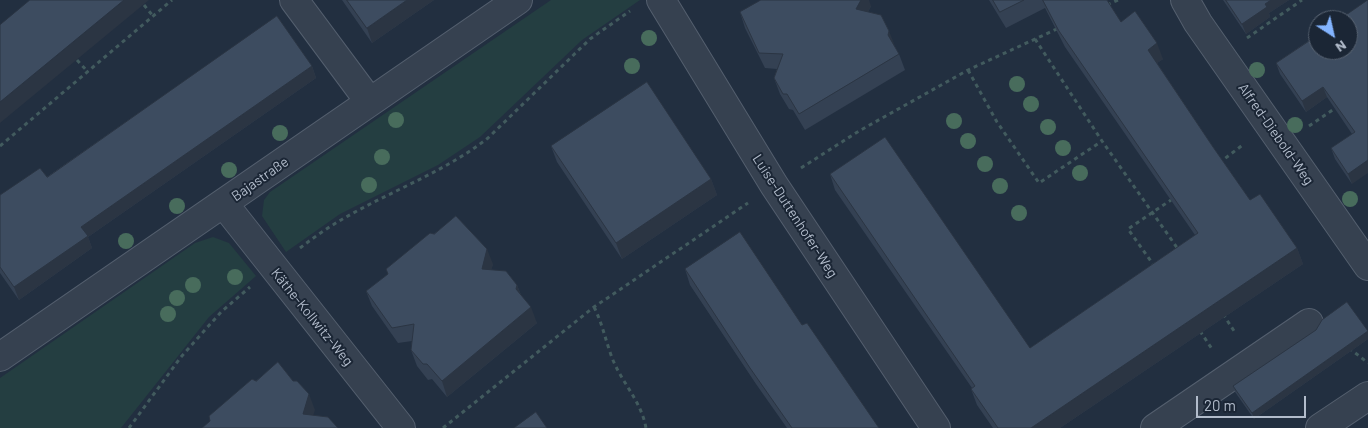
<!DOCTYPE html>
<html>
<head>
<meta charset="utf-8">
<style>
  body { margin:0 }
  #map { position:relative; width:1368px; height:428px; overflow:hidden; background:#222f40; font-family:Barlow,sans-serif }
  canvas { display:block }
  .north { position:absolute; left:1308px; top:10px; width:50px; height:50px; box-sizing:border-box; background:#1b2635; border:1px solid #576271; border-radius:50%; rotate:145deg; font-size:14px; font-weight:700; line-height:20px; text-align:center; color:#b2bccb }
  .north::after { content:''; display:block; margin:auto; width:18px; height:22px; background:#83b4ff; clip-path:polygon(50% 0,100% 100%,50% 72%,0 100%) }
  .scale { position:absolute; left:1196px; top:396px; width:110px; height:22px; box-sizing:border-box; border:2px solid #b2bccb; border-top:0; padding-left:6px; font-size:15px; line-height:18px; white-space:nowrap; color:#b2bccb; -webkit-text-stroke:4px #1b2635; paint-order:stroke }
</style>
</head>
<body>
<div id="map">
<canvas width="1368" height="428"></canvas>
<div class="north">N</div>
<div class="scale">20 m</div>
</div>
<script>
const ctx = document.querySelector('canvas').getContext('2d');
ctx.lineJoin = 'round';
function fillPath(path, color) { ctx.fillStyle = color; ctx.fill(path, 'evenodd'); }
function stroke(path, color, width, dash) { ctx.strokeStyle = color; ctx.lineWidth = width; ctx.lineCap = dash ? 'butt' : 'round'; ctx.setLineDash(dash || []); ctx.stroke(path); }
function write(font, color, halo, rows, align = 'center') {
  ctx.font = font + ' Barlow,sans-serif'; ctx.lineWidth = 4; ctx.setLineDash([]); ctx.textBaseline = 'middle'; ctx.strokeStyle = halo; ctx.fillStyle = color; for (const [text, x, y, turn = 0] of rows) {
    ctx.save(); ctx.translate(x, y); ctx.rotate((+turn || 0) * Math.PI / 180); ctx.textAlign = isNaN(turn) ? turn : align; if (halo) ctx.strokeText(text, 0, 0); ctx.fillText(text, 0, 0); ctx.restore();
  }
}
fillPath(new Path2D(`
  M 551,0 L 640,0 L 582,40 L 480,137 L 438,165 L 340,214 L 286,252 L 262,216 L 264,200 L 270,192 Z
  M 213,237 L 229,243 L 256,276 L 209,317 L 121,428 L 0,428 L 0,378 L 195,243 Z`), '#243e41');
const street = new Path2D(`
  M 294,0 L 369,101
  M 661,0 L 774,185 L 936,428
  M 1185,0 L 1198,23 L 1368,266
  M 224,204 L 401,428
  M 0,357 L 518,0
  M 1155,428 L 1309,323
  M 1320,428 L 1368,396`);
stroke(street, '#545f6e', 30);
stroke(new Path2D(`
  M 144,5 L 153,16
  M 1107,5 L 1118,0
  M 1247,38 L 1302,0
  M 1035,39 L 1102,141 L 1178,249
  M 77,60 L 88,72
  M 968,70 L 997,122 L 1039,183 L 1102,141
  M 1309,126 L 1337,107
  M 0,146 L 172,0
  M 1219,163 L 1244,144
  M 801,168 L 859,131 L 968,70 L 1059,28
  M 300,248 C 313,238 327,228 341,220 C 390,191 443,173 488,138 L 590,39 L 630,11
  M 1155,267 L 1128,229 L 1171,200
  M 594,307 C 602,323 605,338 611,355 C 620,381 641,400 646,428
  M 1223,314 L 1236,334
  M 1200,331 L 1212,349
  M 1349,348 L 1368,363
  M 129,428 L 181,357 L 221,312 L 250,287
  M 443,428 L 594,307 L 748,203`), '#425b5e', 3, [4, 4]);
stroke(street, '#364150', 28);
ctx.fillStyle = '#486c5c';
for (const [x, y] of [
  [649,38],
  [632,66],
  [1257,70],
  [1017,84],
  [1031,104],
  [396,120],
  [954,121],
  [1295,125],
  [1048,127],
  [280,133],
  [968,141],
  [1063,148],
  [382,157],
  [985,164],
  [229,170],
  [1080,173],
  [369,185],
  [1000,186],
  [1350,199],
  [177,206],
  [1019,213],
  [126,241],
  [235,277],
  [193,285],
  [177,298],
  [168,314]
]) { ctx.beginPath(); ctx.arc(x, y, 8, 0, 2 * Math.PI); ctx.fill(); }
fillPath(new Path2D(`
  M 342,0 L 434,0 L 372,43 Z
  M 989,0 L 1107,0 L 1121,22 L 1163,59 L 1157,63 L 1213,147 L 1250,200 L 1297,248 L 1303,264 L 1060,428 L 993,428 L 977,405 L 971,389 L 972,388 L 835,190 L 830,174 L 1030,348 L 1195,235 L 1065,47 L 1045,8 L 1006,28 Z
  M 1223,0 L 1289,0 L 1269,13 L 1270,17 L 1246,34 Z
  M 1368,0 L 1352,184 L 1335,159 L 1331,148 L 1352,134 L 1327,97 L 1306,112 L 1280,74 L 1276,63 Z
  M 871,6 L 868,12 L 895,47 L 899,54 L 905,70 L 805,130 L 793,110 L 789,109 L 780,94 L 774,78 L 777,69 L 765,68 L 745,28 L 740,12 Z
  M 312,66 L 316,78 L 88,237 L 92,248 L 19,300 L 0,273 L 0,195 L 47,177 Z
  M 551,146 L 711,179 L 717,195 L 622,259 L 557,162 Z
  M 493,264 L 491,270 L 517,285 L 521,295 L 537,323 L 447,397 L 432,379 L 428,380 L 417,366 L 411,350 L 412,341 L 398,343 L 372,306 L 366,291 Z
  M 685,269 L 802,325 L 879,428 L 787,428 L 756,384 L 690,285 Z
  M 1368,331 L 1368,339 L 1254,419 L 1235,392 L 1233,386 Z`), '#344153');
fillPath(new Path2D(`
  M 124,0 L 149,0 L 0,123 L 0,102 Z
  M 407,0 L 434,0 L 372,43 L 367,28 Z
  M 861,0 L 869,0 L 871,6 L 862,25 L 856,9 Z
  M 1271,0 L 1289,0 L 1269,13 L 1270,17 L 1246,34 L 1242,24 L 1265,4 Z
  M 889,31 L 895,46 L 888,35 Z
  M 1157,43 L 1163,59 L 1153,66 L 1148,50 Z
  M 312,66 L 316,78 L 88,237 L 92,248 L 19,300 L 14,287 L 81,227 Z
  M 1323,87 L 1327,97 L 1306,112 L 1302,101 Z
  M 1368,160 L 1368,173 L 1352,184 L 1348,174 Z
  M 711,179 L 717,195 L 622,259 L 616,243 Z
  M 1297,248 L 1303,264 L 1060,428 L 1031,428 Z
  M 487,249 L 493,264 L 487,285 L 482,269 Z
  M 517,285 L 523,301 L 516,289 Z
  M 531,307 L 537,323 L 447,397 L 442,381 Z
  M 1368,331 L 1368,339 L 1254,419 L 1252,413 Z
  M 309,394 L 315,410 L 309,428 L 303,414 Z`), '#2b3543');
const building = new Path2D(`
  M 30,0 L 124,0 L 0,102 L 0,25 Z
  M 347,0 L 407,0 L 367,28 Z
  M 761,0 L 861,0 L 856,9 L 881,15 L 889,31 L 888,35 L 899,54 L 799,114 L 787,94 L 783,94 L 774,78 L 783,54 L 759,53 L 740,12 Z
  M 993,0 L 1024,0 L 1000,12 Z
  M 1043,0 L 1107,0 L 1121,22 L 1135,11 L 1157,43 L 1148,50 L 1213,147 L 1250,200 L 1260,194 L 1297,248 L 1031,428 L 998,428 L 971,389 L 975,386 L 830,174 L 885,137 L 1030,348 L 1198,233 L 1059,31 Z
  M 1226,0 L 1271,0 L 1265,4 L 1267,7 L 1242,24 Z
  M 1368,0 L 1368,160 L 1348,174 L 1331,148 L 1355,132 L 1323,87 L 1302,101 L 1276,63 L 1318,35 L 1318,50 L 1348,50 L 1348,20 L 1339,20 Z
  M 277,16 L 312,66 L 81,227 L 88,236 L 14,287 L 0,267 L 0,195 L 40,168 L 47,177 Z
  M 647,82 L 711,179 L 616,243 L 551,146 Z
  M 456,216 L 487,249 L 482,269 L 506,271 L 517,285 L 516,289 L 531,307 L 442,381 L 427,364 L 423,364 L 411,350 L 414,324 L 392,328 L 366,291 L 388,274 L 386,269 L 430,233 L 434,234 Z
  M 740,232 L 802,325 L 807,323 L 879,428 L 792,428 L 750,368 L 685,269 Z
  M 1347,302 L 1368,331 L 1252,413 L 1233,386 L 1316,330 L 1322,320 Z
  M 278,362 L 293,381 L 297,381 L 309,394 L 303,414 L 328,417 L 338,428 L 202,428 L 210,421 L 209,416 L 252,379 L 256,381 Z
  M 536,412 L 547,428 L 514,428 Z`);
fillPath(building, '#3d4c60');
stroke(building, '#2b3543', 1);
write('14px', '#b2bccb', '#1b2635', [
  ["Alfred-Diebold-Weg",1276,134,55],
  ["Bajastraße",260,179,-35],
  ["Luise-Duttenhofer-Weg",795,216,57],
  ["Käthe-Kollwitz-Weg",312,317,51]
]);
</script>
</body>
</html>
